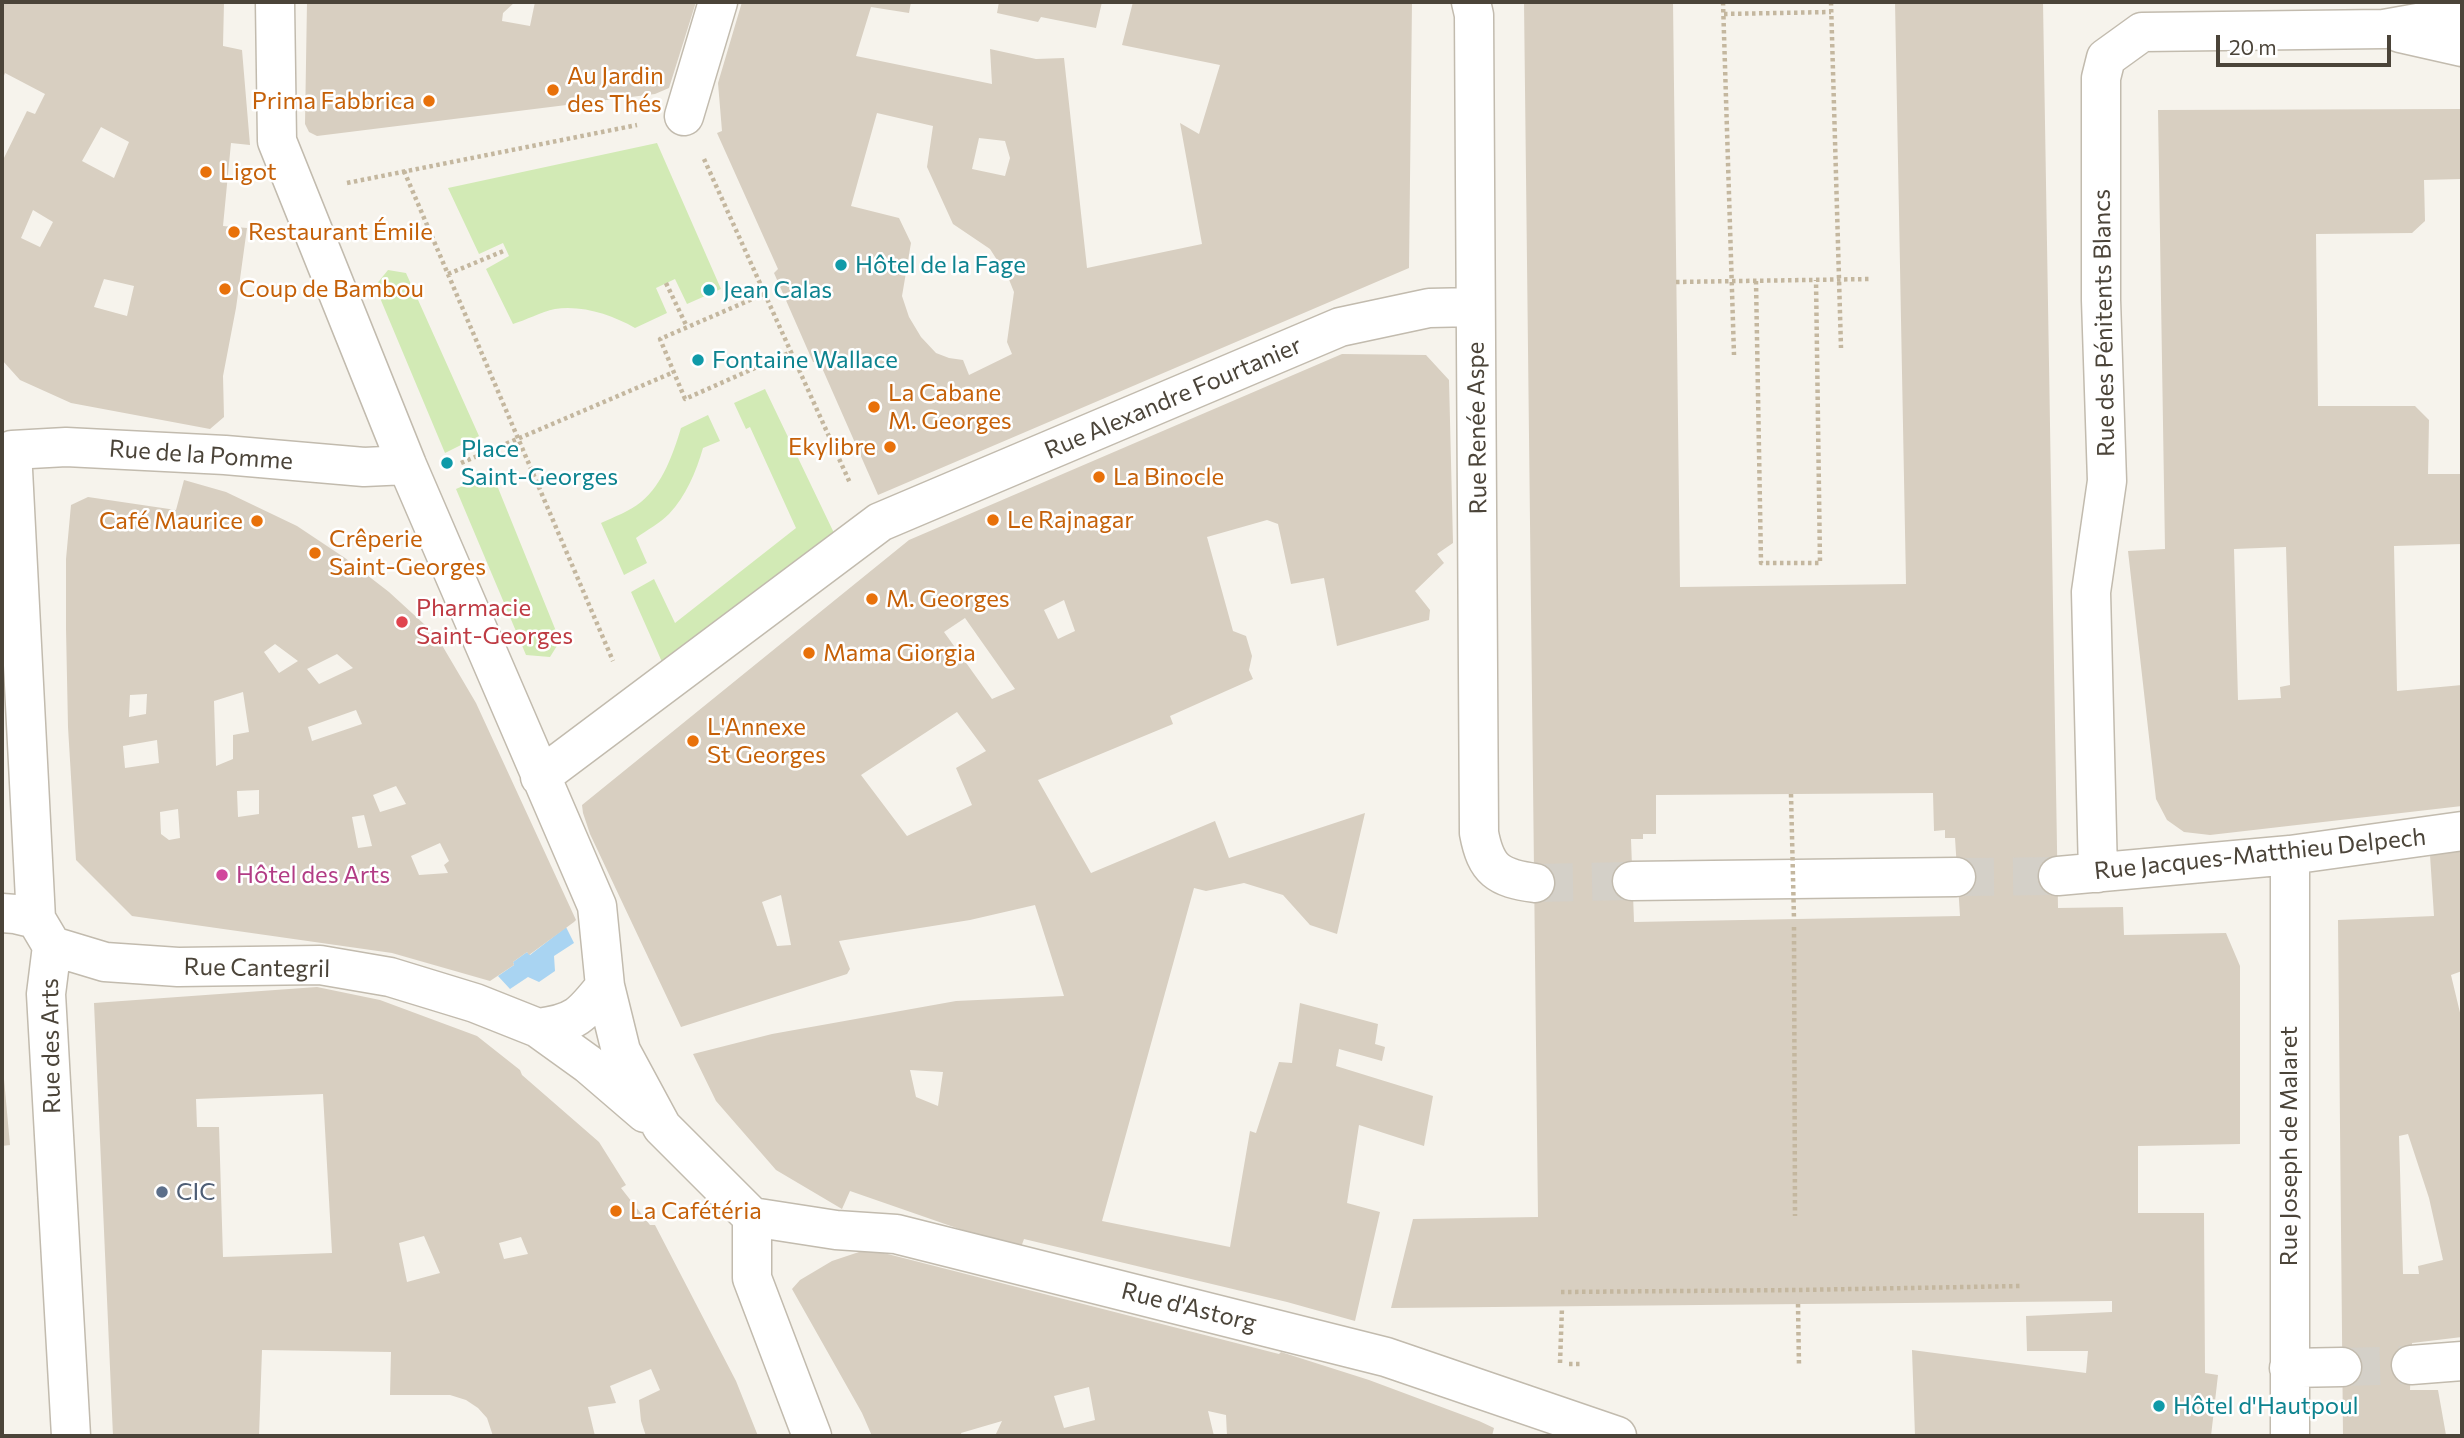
<!DOCTYPE html>
<html>
<head>
<meta charset="utf-8">
<style>
  body { margin:0 }
  #map { position:relative; width:2464px; height:1438px; overflow:hidden; background:#f6f3ec; font-family:Commissioner,sans-serif }
  canvas { display:block }
  .frame { position:absolute; inset:0; border:4px solid #4b4439; pointer-events:none }
  .scale { position:absolute; left:2216px; top:35px; width:175px; height:32px; box-sizing:border-box; border:4px solid #4b4439; border-top:0; padding-left:9px; font-size:21px; line-height:24px; white-space:nowrap; color:#4b4439; -webkit-text-stroke:5px #fff; paint-order:stroke }
</style>
</head>
<body>
<div id="map">
<canvas width="2464" height="1438"></canvas>
<div class="frame"></div>
<div class="scale">20 m</div>
</div>
<script>
const ctx = document.querySelector('canvas').getContext('2d');
ctx.lineJoin = 'round';
function fillPath(path, color) { ctx.fillStyle = color; ctx.fill(path, 'evenodd'); }
function stroke(path, color, width, dash) { ctx.strokeStyle = color; ctx.lineWidth = width; ctx.lineCap = dash ? 'butt' : 'round'; ctx.setLineDash(dash || []); ctx.stroke(path); }
function write(font, color, halo, rows, align = 'center') {
  ctx.font = font + ' Commissioner,sans-serif'; ctx.lineWidth = 5; ctx.setLineDash([]); ctx.textBaseline = 'middle'; ctx.strokeStyle = halo; ctx.fillStyle = color; for (const [text, x, y, turn = 0] of rows) {
    ctx.save(); ctx.translate(x, y); ctx.rotate((+turn || 0) * Math.PI / 180); ctx.textAlign = isNaN(turn) ? turn : align; if (halo) ctx.strokeText(text, 0, 0); ctx.fillText(text, 0, 0); ctx.restore();
  }
}
fillPath(new Path2D(`
  M 657,143 L 721,289 L 687,304 L 675,279 L 656,288 L 667,313 L 635,328 C 612,315 583,305 555,309 C 541,312 526,320 513,324 L 486,269 L 509,256 L 503,243 L 479,254 L 448,188 Z
  M 388,270 L 406,273 L 479,436 L 445,453 L 375,286 Z
  M 765,389 L 834,533 L 662,662 L 631,592 L 654,579 L 675,623 L 796,528 L 750,427 L 746,429 L 734,403 Z
  M 708,415 L 720,441 L 703,448 C 696,472 686,496 669,514 C 660,523 647,530 636,538 L 647,563 L 624,575 L 601,523 C 614,517 630,511 641,502 C 663,484 673,454 681,428 Z
  M 492,473 L 560,641 L 550,657 L 526,655 L 456,489 Z`), '#d2eab5');
fillPath(new Path2D(`
  M 566,927 L 574,943 L 554,956 L 555,971 L 539,982 L 528,977 L 510,989 L 498,976 L 514,965 L 513,962 L 527,952 L 530,955 Z`), '#a9d4f2');
fillPath(new Path2D(`
  M 2,2 L 224,2 L 223,46 L 242,50 L 250,145 L 231,143 L 223,226 L 247,228 L 236,308 L 223,376 L 224,417 L 210,429 L 71,403 L 20,380 L 2,360 L 2,162 L 27,111 L 35,114 L 45,94 L 5,73 L 2,81 ZM 101,127 L 129,142 L 114,178 L 82,161 ZM 33,210 L 53,222 L 40,247 L 21,238 ZM 104,279 L 134,286 L 127,316 L 94,307 Z
  M 307,2 L 515,2 L 503,13 L 502,21 L 530,26 L 535,2 L 696,2 L 669,88 L 655,94 L 317,136 L 309,132 L 305,124 Z
  M 742,2 L 911,2 L 909,13 L 871,7 L 856,56 L 992,84 L 990,49 L 1036,59 L 1064,58 L 1087,268 L 1202,244 L 1180,123 L 1199,134 L 1220,65 L 1122,45 L 1133,2 L 1412,2 L 1409,268 L 878,495 L 819,361 L 813,362 L 774,273 L 778,269 L 717,133 L 722,131 L 718,83 ZM 877,113 L 933,126 L 927,167 L 953,224 L 990,249 L 1008,277 L 1014,292 L 1007,342 L 1012,354 L 969,375 L 963,360 L 949,358 L 936,353 L 921,337 L 909,317 L 902,296 L 911,243 L 899,218 L 851,206 ZM 979,138 L 1005,141 L 1010,158 L 1005,176 L 972,169 Z
  M 999,2 L 1102,2 L 1096,28 L 1041,17 L 1038,22 L 997,13 Z
  M 1524,2 L 1673,2 L 1680,587 L 1906,584 L 1895,2 L 2043,2 L 2058,908 L 2123,907 L 2124,935 L 2226,933 L 2240,966 L 2240,1144 L 2138,1146 L 2138,1213 L 2204,1213 L 2205,1373 L 2218,1375 L 2211,1436 L 1915,1436 L 1912,1350 L 2086,1373 L 2088,1351 L 2027,1351 L 2026,1316 L 2112,1312 L 2112,1301 L 1391,1308 L 1413,1219 L 1538,1217 ZM 1933,793 L 1934,831 L 1945,830 L 1945,838 L 1955,838 L 1960,916 L 1634,922 L 1631,839 L 1643,839 L 1643,834 L 1656,834 L 1656,795 Z
  M 2462,109 L 2462,198 L 2460,199 L 2460,179 L 2424,180 L 2425,221 L 2412,233 L 2316,234 L 2318,406 L 2415,406 L 2429,420 L 2428,474 L 2462,474 L 2462,544 L 2394,546 L 2397,691 L 2462,685 L 2462,806 L 2210,835 L 2184,832 L 2167,820 L 2156,799 L 2128,551 L 2165,549 L 2158,110 ZM 2286,547 L 2290,685 L 2280,687 L 2281,698 L 2238,700 L 2234,549 Z
  M 1342,354 L 1426,355 L 1449,380 L 1453,543 L 1437,554 L 1444,563 L 1415,591 L 1430,610 L 1429,620 L 1337,646 L 1324,578 L 1291,584 L 1278,524 L 1267,520 L 1207,537 L 1233,631 L 1246,636 L 1252,656 L 1249,670 L 1253,679 L 1170,716 L 1173,724 L 1038,780 L 1091,873 L 1215,821 L 1229,858 L 1365,813 L 1337,934 L 1310,925 L 1283,895 L 1244,883 L 1206,891 L 1194,888 L 1102,1221 L 1230,1247 L 1250,1131 L 1256,1133 L 1279,1062 L 1292,1063 L 1300,1003 L 1378,1024 L 1375,1044 L 1385,1047 L 1382,1061 L 1339,1049 L 1336,1066 L 1433,1096 L 1424,1146 L 1359,1125 L 1347,1203 L 1380,1212 L 1355,1321 L 1287,1302 L 1024,1239 L 1020,1250 L 850,1191 L 842,1209 L 776,1170 L 716,1101 L 693,1054 L 772,1034 L 956,1001 L 1064,996 L 1035,905 L 970,920 L 839,941 L 850,969 L 847,974 L 681,1027 L 590,834 L 583,813 L 582,805 L 909,540 ZM 1064,600 L 1075,631 L 1058,639 L 1044,610 ZM 965,618 L 1015,689 L 992,699 L 944,632 ZM 957,712 L 986,751 L 956,768 L 972,805 L 907,836 L 861,775 ZM 781,895 L 791,945 L 777,946 L 762,902 ZM 910,1070 L 943,1072 L 938,1106 L 916,1097 Z
  M 184,480 L 226,492 L 297,526 L 345,558 L 389,592 L 436,635 L 476,703 L 576,920 L 574,922 L 529,955 L 527,952 L 513,962 L 514,965 L 490,981 L 392,953 L 132,916 L 76,860 L 68,727 L 66,629 L 66,559 L 71,505 L 88,497 L 176,510 ZM 275,644 L 298,661 L 279,673 L 264,652 ZM 337,654 L 353,668 L 319,684 L 307,669 ZM 243,692 L 249,732 L 233,735 L 233,759 L 216,766 L 214,701 ZM 147,694 L 146,714 L 129,717 L 130,695 ZM 356,710 L 362,724 L 312,741 L 308,727 ZM 157,740 L 159,763 L 125,768 L 123,746 ZM 396,786 L 406,804 L 380,812 L 373,795 ZM 259,790 L 259,814 L 238,817 L 237,791 ZM 178,809 L 180,838 L 169,840 L 161,834 L 160,812 ZM 364,815 L 372,846 L 358,848 L 352,817 ZM 440,843 L 449,861 L 444,865 L 448,873 L 419,875 L 411,856 Z
  M 2462,851 L 2462,971 L 2451,975 L 2462,1021 L 2462,1337 L 2412,1343 L 2410,1390 L 2438,1390 L 2446,1435 L 2343,1436 L 2338,920 L 2434,916 L 2430,855 ZM 2408,1134 L 2429,1198 L 2443,1260 L 2418,1266 L 2419,1274 L 2403,1274 L 2399,1136 Z
  M 317,987 L 380,1000 L 477,1036 L 520,1070 L 522,1075 L 599,1142 L 626,1185 L 621,1188 L 650,1225 L 655,1225 L 736,1381 L 758,1436 L 646,1436 L 641,1421 L 639,1400 L 660,1390 L 651,1369 L 610,1386 L 616,1403 L 588,1407 L 595,1436 L 493,1436 L 487,1418 L 478,1408 L 466,1400 L 450,1395 L 390,1395 L 391,1352 L 262,1350 L 259,1436 L 113,1436 L 94,1003 ZM 323,1094 L 332,1253 L 223,1257 L 219,1127 L 197,1127 L 196,1099 ZM 424,1236 L 440,1273 L 407,1282 L 399,1243 ZM 521,1237 L 528,1254 L 504,1259 L 499,1243 Z
  M 2,1079 L 4,1079 L 10,1145 L 2,1146 Z
  M 868,1249 L 1279,1354 L 1281,1352 L 1369,1380 L 1479,1421 L 1494,1428 L 1492,1436 L 1227,1436 L 1226,1415 L 1208,1411 L 1214,1436 L 995,1436 L 1002,1421 L 961,1433 L 962,1436 L 872,1436 L 862,1413 L 792,1289 L 800,1280 L 832,1261 ZM 1089,1387 L 1095,1420 L 1064,1428 L 1054,1396 Z`), '#d8cfc1');
stroke(new Path2D(`
  M 1956,877 L 2058,876
  M 1535,883 L 1632,881
  M 2342,1367 L 2411,1365`), '#d4d0c8', 38, [38, 19]);
const minor = new Path2D(`
  M 275,2 L 277,141 L 407,465 L 597,906 L 605,986 L 621,1051 L 662,1127 L 752,1217 L 752,1278 L 812,1436
  M 1471,2 L 1474,15 L 1479,833 C 1486,870 1498,878 1535,883
  M 2400,33 L 2462,47
  M 684,116 L 718,2
  M 12,450 L 36,919 L 52,946 L 46,994 L 71,1436
  M 12,450 L 66,447 L 225,455 L 364,467 L 407,465
  M 540,777 L 880,522 L 1340,327 L 1429,308 L 1475,307
  M 2098,873 L 2091,592 L 2107,481 L 2101,300 L 2101,78 L 2106,58 L 2142,32 L 2384,29 L 2462,15
  M 2058,876 L 2290,855 L 2462,831
  M 1632,881 L 1956,877
  M 2,913 L 15,914 L 36,919
  M 52,946 L 105,962 L 178,967 L 320,965 L 390,977 L 475,1003 L 538,1028 L 588,1064 L 645,1113
  M 538,1028 C 576,1023 582,1015 605,986
  M 752,1217 L 836,1230 L 896,1234 L 1386,1357 L 1617,1436
  M 2411,1365 L 2462,1361
  M 2289,1368 L 2342,1367
  M 2290,1436 L 2290,855`);
stroke(minor, '#c2bbae', 41);
stroke(new Path2D(`
  M 1723,2 L 1734,355
  M 1831,2 L 1841,348
  M 1724,14 L 1831,12
  M 704,159 L 850,483
  M 404,171 L 613,661
  M 347,183 L 637,125
  M 448,274 L 506,250
  M 1756,281 L 1761,563 L 1820,563 L 1816,280
  M 1676,282 L 1870,279
  M 666,283 L 687,327
  M 764,294 L 660,339 L 685,399 L 791,352
  M 461,463 L 674,372
  M 1794,927 L 1795,1216
  M 1561,1292 L 1798,1290 L 2020,1286
  M 1798,1304 L 1799,1366
  M 1560,1363 L 1562,1307
  M 1569,1364 L 1581,1364`), '#c4b79f', 4.5, [3.5, 3.5]);
stroke(minor, '#fff', 38);
stroke(new Path2D(`
  M 1791,794 L 1794,919`), '#c4b79f', 4.5, [3.5, 3.5]);
for (const [x, y, r, color] of [
  [553,90,7,"#e8710a"],
  [429,101,7,"#e8710a"],
  [206,172,7,"#e8710a"],
  [234,232,7,"#e8710a"],
  [841,265,7,"#0f9aa8"],
  [225,289,7,"#e8710a"],
  [709,290,7,"#0f9aa8"],
  [698,360,7,"#0f9aa8"],
  [874,407,7,"#e8710a"],
  [890,447,7,"#e8710a"],
  [447,463,7,"#0f9aa8"],
  [1099,477,7,"#e8710a"],
  [993,520,7,"#e8710a"],
  [257,521,7,"#e8710a"],
  [315,553,7,"#e8710a"],
  [872,599,7,"#e8710a"],
  [402,622,7,"#e0444e"],
  [809,653,7,"#e8710a"],
  [693,741,7,"#e8710a"],
  [222,875,7,"#d1479c"],
  [162,1192,7,"#5c6f8a"],
  [616,1211,7,"#e8710a"],
  [2159,1406,7,"#0f9aa8"]
]) { const dot = new Path2D(); dot.arc(x, y, r, 0, 2 * Math.PI); ctx.fillStyle = color; ctx.fill(dot); stroke(dot, '#fff', 2.5); }
write('24px', '#c56008', '#fff', [
  ["Au Jardin",567,76],
  ["des Thés",567,104],
  ["Prima Fabbrica",415,101,"right"],
  ["Ligot",220,172],
  ["Restaurant Émile",248,232],
  ["Coup de Bambou",239,289],
  ["La Cabane",888,393],
  ["M. Georges",888,421],
  ["Ekylibre",876,447,"right"],
  ["La Binocle",1113,477],
  ["Le Rajnagar",1007,520],
  ["Café Maurice",243,521,"right"],
  ["Crêperie",329,539],
  ["Saint-Georges",329,567],
  ["M. Georges",886,599],
  ["Mama Giorgia",823,653],
  ["L'Annexe",707,727],
  ["St Georges",707,755],
  ["La Cafétéria",630,1211]
], 'left');
write('24px', '#0d838f', '#fff', [
  ["Hôtel de la Fage",855,265],
  ["Jean Calas",723,290],
  ["Fontaine Wallace",712,360],
  ["Place",461,449],
  ["Saint-Georges",461,477],
  ["Hôtel d'Hautpoul",2173,1406]
], 'left');
write('24px', '#4b4439', '#fff', [
  ["Rue des Pénitents Blancs",2104,323,-91],
  ["Rue Alexandre Fourtanier",1173,398,-23],
  ["Rue Renée Aspe",1477,428,-91],
  ["Rue de la Pomme",201,455,4],
  ["Rue Jacques-Matthieu Delpech",2260,854,-6],
  ["Rue Cantegril",257,968,1],
  ["Rue des Arts",51,1046,-91],
  ["Rue Joseph de Malaret",2289,1146,-90],
  ["Rue d'Astorg",1189,1307,14]
]);
write('24px', '#be3a42', '#fff', [
  ["Pharmacie",416,608],
  ["Saint-Georges",416,636]
], 'left');
write('24px', '#b23c85', '#fff', [
  ["Hôtel des Arts",236,875]
], 'left');
write('24px', '#4e5e75', '#fff', [
  ["CIC",176,1192]
], 'left');
</script>
</body>
</html>
